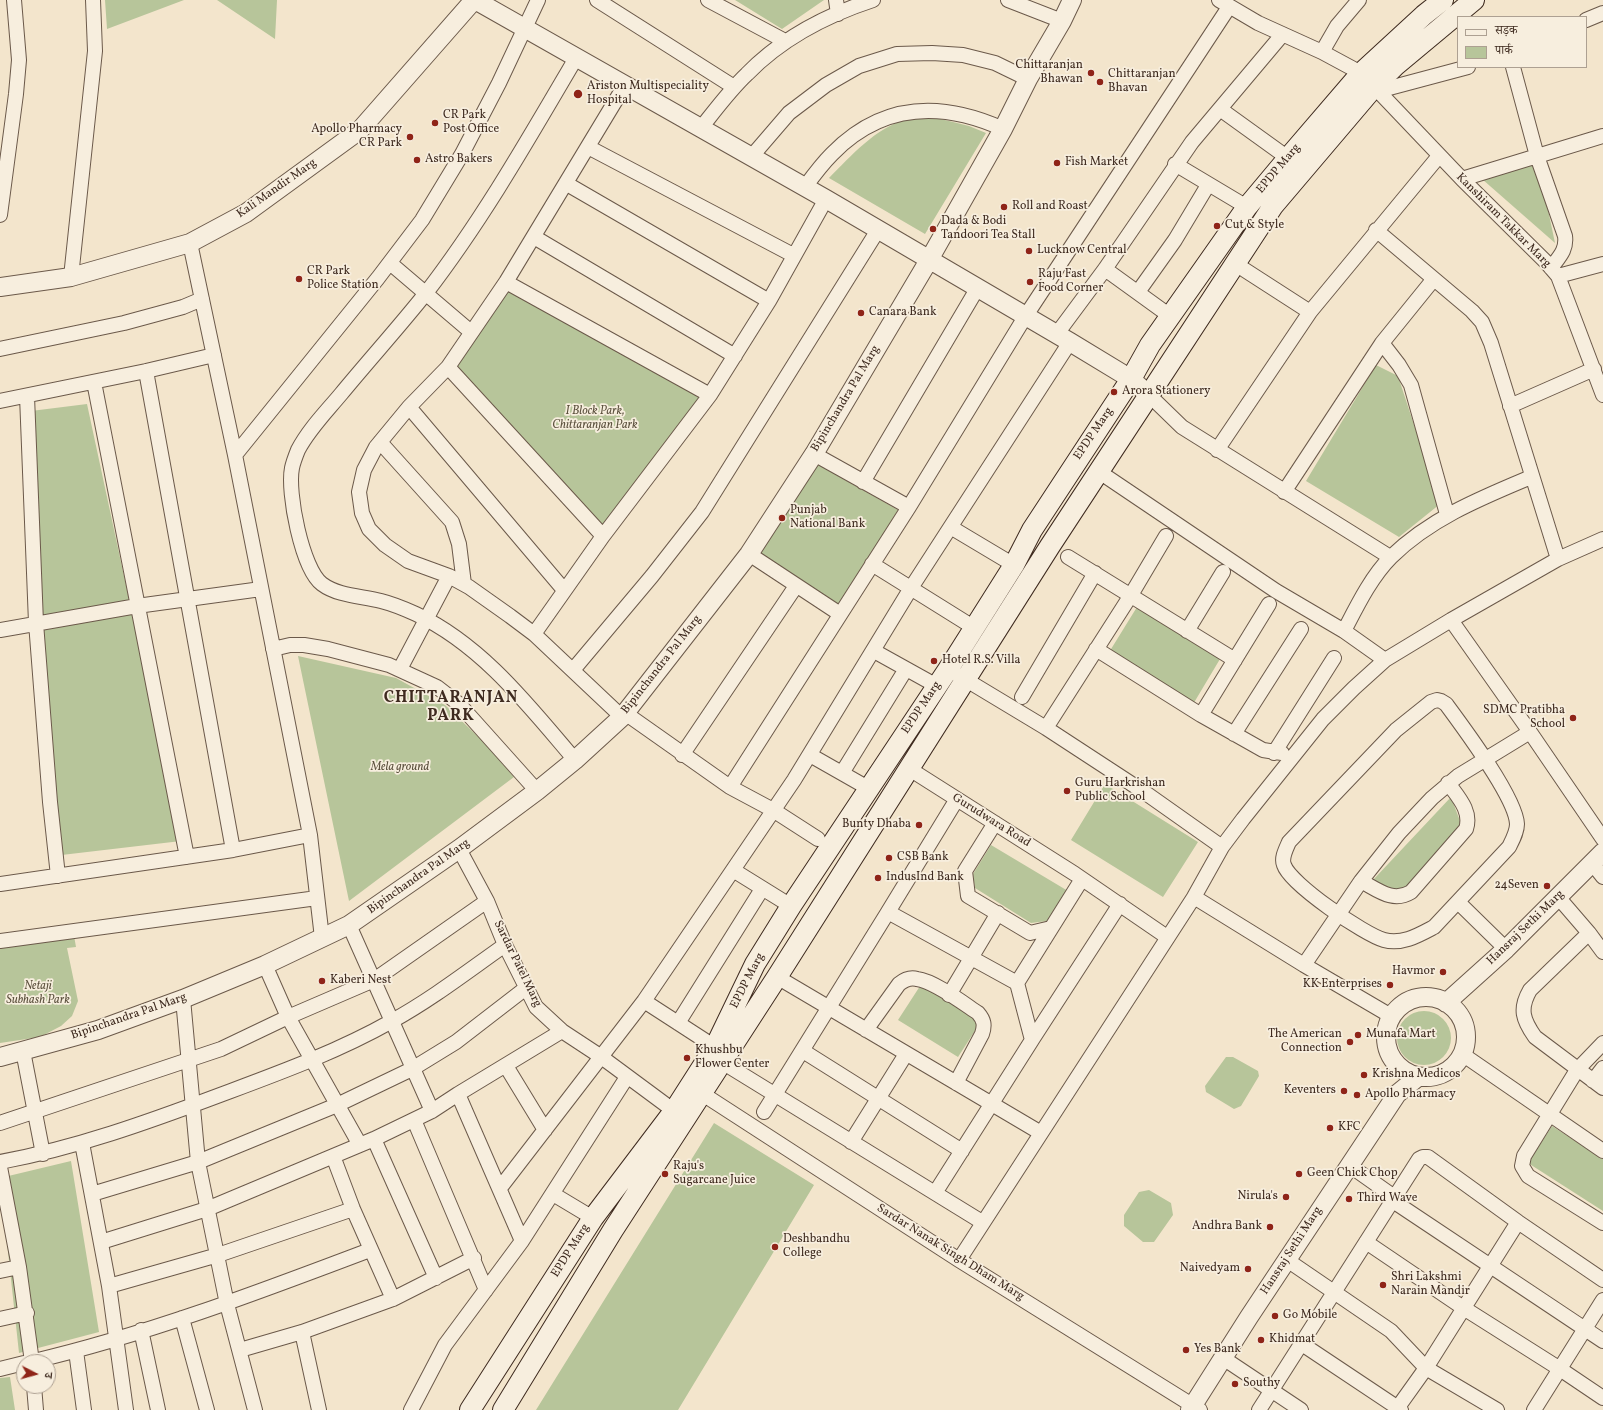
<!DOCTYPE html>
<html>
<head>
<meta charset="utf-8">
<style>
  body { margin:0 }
  #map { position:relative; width:1603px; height:1410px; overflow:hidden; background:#f3e5cc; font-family:Vollkorn,"Noto Serif Devanagari",serif }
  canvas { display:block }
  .legend { position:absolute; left:1457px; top:16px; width:130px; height:52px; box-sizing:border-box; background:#f7eede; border:1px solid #ada092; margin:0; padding:5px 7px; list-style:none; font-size:12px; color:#3e2a1f }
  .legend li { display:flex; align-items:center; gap:8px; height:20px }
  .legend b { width:20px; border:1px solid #ada092 }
  .north { position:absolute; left:16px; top:1354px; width:40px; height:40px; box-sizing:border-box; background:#f7eede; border:1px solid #ada092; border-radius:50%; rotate:96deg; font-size:11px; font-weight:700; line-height:16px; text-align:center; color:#3e2a1f }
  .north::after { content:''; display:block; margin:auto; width:14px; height:18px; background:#8f2418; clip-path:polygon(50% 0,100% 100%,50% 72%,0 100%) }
</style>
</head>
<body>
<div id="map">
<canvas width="1603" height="1410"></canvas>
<ul class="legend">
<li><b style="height:5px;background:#f7eede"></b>सड़क</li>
<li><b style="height:11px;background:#b7c59a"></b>पार्क</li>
</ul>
<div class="north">उ</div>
</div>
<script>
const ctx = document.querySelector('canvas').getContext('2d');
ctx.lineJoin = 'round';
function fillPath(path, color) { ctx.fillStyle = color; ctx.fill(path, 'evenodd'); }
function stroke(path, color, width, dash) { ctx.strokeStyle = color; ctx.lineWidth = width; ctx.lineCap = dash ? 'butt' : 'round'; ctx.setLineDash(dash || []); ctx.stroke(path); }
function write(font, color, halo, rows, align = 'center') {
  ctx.font = font + ' Vollkorn,serif'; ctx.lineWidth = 3.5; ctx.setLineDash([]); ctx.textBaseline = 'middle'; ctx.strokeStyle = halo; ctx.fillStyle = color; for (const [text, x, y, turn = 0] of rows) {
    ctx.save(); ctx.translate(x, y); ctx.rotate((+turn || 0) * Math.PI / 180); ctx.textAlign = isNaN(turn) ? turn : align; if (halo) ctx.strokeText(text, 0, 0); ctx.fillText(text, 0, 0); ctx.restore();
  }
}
fillPath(new Path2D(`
  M 105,0 L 184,0 L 107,29 Z
  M 217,0 L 277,0 L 275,39 Z
  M 735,0 L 824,0 L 782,29 Z
  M 937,118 L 969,126 L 986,133 L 925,234 L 829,178 C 851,156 875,128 907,119 C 916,116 928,119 937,118 Z
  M 1538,162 L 1555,243 L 1482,179 Z
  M 510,290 L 702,394 L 603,536 L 448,367 Z
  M 1376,365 L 1398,376 L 1440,504 L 1399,537 L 1306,481 Z
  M 87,404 L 181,841 L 53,856 L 31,411 Z
  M 817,464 L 898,510 L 838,607 L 759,553 Z
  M 1137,607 L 1220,659 L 1192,706 L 1108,654 Z
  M 298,656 L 396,678 L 445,705 L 489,747 L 514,777 L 349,901 Z
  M 1105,784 L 1198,842 L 1163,897 L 1071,840 Z
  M 1451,797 L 1460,821 L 1459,831 L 1410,885 L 1398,890 L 1390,890 L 1373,880 Z
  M 991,845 L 1068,891 L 1047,921 L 1031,923 L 975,888 L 973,874 Z
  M 73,930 L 76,947 L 67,948 L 78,1001 L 72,1016 L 61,1026 L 40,1037 L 0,1043 L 0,941 Z
  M 922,983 L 980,1023 L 958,1057 L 898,1020 Z
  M1397 1038a27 27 0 1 1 54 0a27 27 0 1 1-54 0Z
  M 1226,1057 L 1233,1057 L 1258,1071 L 1259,1076 L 1241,1106 L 1234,1109 L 1206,1092 L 1205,1086 Z
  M 714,1123 L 814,1185 L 678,1410 L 536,1410 Z
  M 1552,1126 L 1603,1159 L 1603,1211 L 1528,1163 Z
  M 71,1161 L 99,1332 L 19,1353 L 0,1178 Z
  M 1149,1190 L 1171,1203 L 1173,1215 L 1154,1242 L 1143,1242 L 1124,1226 L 1124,1215 L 1139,1192 Z
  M 10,1377 L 15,1410 L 0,1410 L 0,1378 Z`), '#b7c59a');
const minor = new Path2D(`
  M 597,0 L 734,87
  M 708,0 L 785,41
  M 836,0 L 838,14
  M 1008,0 L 1062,21
  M 1219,0 L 1258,23 L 1322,52 L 1361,73 L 1462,179 L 1546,262 L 1558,276 L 1603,395
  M 1586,20 L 1603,13
  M 1322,52 L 1337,26 L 1359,0
  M 1513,67 L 1537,156 L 1565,236 C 1567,250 1559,257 1551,268
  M 1378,91 L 1468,67
  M 1220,109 L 1288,158
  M 701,128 C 716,109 730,90 747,74 C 781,39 827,15 873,0
  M 588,147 L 793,255
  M 752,156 L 789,113 L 826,85 L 859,66 L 897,54 L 932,53 L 963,55 L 995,63 L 1028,79
  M 1175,164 L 1247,207
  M 1462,179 L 1603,136
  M 567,184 L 769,301
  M 805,187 C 813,176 822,164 832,154 C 882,103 941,101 1003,129
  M 0,215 L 16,94 L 19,60 L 14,0
  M 1376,230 L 1472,311 L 1482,322 L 1491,343 L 1558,559
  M 534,237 L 735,356
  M 190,243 L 235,455 L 310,835 L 322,938
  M 390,263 L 471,332
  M 1234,263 L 1310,312
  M 1105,269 L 1170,316
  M 1558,276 L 1603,264
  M 71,277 L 95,51 L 93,0
  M 506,282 L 710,395
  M 1138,292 L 1175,240 L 1208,185
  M 1056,335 L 1105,269 L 1192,142 L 1282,35
  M 1382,343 L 1399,365 L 1411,385 L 1447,514
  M 0,349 L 124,323 L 183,307 L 202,299
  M 448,367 L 603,536
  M 146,371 L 233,850
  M 94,382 L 187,857
  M 1148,394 L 1182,427 L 1390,557
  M 27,396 L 36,623 L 50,802 L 58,876
  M 0,401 L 146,371 L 214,355
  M 1510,406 L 1594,369
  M 409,407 L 564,590
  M 380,442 L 452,522 L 459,544 L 464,584
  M 1217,450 L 1310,312 L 1439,156
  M 814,454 L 909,507
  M 235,455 L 378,278 L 422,220 L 462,154 L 499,83 L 538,0
  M 1098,471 L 1276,591 L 1344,631 L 1385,660
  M 863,482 L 977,289
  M 1284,492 L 1382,343 L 1433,280
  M 952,528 L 1014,565
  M 749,554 L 840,614
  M 1068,557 L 1235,660
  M 872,564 L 973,627
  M 1451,620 L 1530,732 L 1603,839
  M 0,630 L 137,606 L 261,589
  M 1187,631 L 1223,572
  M 1344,631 C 1357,606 1371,577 1391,557 C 1431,518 1481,498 1531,477
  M 534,634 L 603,536 L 710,395 L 769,301 L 826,199
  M 273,649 L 290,645 L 304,645 L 328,649 L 389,665 L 437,687 L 459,704 L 537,791
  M 1096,649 L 1201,715 L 1269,604
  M 874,651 L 937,686
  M 400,669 L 449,576
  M 573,670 L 652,576 L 702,512 L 878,230
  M 958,675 L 1046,728 L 1147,794 L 1222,847
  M 1022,697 L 1095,573
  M 1437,700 L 1441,701 L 1446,704 C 1463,727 1516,798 1517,824 C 1517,832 1513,839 1509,847 L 1434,927 C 1419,935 1402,945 1384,940 C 1365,935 1290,884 1284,865 C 1281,858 1286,849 1289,842 L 1396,730 L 1431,702 Z
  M 625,713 L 730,787 L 773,810 L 818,839
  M 1201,715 L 1263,750 L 1282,753
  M 622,717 L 534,634 L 510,616 L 469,587 L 449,576 L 408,561 L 385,545 L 369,529 L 362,513 L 359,492 L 364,470 L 376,447 L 409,407 L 448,367 L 506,282 L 625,85
  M 1046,728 L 1131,595 L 1166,536
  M 1234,734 L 1301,629
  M 1274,753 L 1334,658
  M 682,755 L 796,586
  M 810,755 L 868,788
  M 575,760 C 529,706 482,645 416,614 C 405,609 393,604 381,601 C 362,596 338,596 322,584 C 302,569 287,492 292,468 C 293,463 296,455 298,450 C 309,429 326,412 341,394 C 369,360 399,327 426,293 C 483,219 529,138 576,58
  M 908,768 L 1075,874 L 1167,937
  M 842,773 L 906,669
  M 730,787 L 909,507 L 1025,317 L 1229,7
  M 995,823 L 965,871 L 968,896 L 1030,933 L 1051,928
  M 459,849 L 487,901 L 505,945 L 536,1007 L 562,1031 L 600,1056 L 681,1116
  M 1592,863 L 1603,877
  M 733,870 L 791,906
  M 1361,881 C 1378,890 1393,903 1411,892 L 1466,829 C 1472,811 1458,797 1448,783
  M 0,884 L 233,850 L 310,835
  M 1194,897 L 1304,965 L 1391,1016
  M 1558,897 L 1589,933 L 1530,990 C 1519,1009 1523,1020 1535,1037 L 1603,1088
  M 1458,902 L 1506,949
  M 888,912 L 957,799
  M 349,925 L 432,1111
  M 1589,933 L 1603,952
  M 0,941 L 317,898
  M 265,965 L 288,1017 L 360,1145
  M 1304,965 L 1361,881 L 1399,833 L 1432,798 L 1458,776 L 1530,732
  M 777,977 L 1041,1133
  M 1017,983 L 1082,879
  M 949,995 L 998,913
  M 183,999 L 198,1162 L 227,1304 L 255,1410
  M 644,1001 L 715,1047
  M 678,1023 L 762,889
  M 866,1030 L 899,984 C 904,980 910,977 917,979 C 934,981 963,1003 978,1013 C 984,1020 985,1025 982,1034 L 956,1083
  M 1032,1040 L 1120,904
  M 1603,1043 L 1577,1070 L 1524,1156 L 1522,1166 L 1528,1176 L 1603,1223
  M 23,1051 L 43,1154
  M 803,1051 L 962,1151
  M 1462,1054 L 1603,1151
  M 722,1062 L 982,1222
  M 506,1066 L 545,1130
  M 1593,1081 L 1603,1068
  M 695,1089 L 959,1260 L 1200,1410
  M 458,1094 L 522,1241
  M 764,1112 L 888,912 L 1017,983 L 1032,1040 L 935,1193
  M 414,1120 L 486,1290
  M 0,1123 L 221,1049 L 288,1017 L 374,980 L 487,901
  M 374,1139 L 436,1278
  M 851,1142 L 906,1054
  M 82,1143 L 109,1286 L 126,1410
  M 333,1156 L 353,1209 L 393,1299
  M 0,1162 C 76,1148 148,1122 220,1095 C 279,1073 337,1052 392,1021 C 432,999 468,971 505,945
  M 1349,1165 L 1390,1194 L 1393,1201 L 1603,1341
  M 0,1167 L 19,1267 L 32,1362
  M 500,1188 L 644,1001 L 794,780 L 911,588 L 1070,342
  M 92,1194 L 198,1162 L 337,1105 L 412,1069 L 456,1042 L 526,988
  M 553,1194 L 593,1218
  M 101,1242 L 207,1209 L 374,1139 L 432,1111 L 458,1094 L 562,1031
  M 1366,1242 L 1462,1307 L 1560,1369 L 1603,1398
  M 959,1260 L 1194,897 L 1222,847 L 1243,819 L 1323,719 L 1354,688 L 1385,660 L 1451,620 L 1558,559 L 1603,539
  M 1287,1260 L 1391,1331 L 1426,1368 L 1497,1410
  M 0,1271 L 19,1267
  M 109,1286 L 218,1255 L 353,1209
  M 182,1318 L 207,1410
  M 0,1319 L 27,1313
  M 141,1330 L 158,1410
  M 302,1332 L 319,1410
  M 1302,1344 L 1401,1410
  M 240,1350 L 302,1332 L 393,1299 L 474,1258
  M 76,1351 L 84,1410
  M 1223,1358 L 1301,1410
  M 30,1362 C 146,1335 259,1292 370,1250
  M 0,1369 L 24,1363
  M 34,1386 L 36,1410
  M 411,1410 L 445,1345 L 522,1241 L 627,1077
  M 1259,1410 L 1419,1159 L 1423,1157 L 1428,1157 L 1518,1222 L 1603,1280
  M 1396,1410 L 1426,1368 L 1518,1222
  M 1534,1410 L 1603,1300`);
const tertiary = new Path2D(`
  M 475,0 L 826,199 L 1070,342 L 1131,379 L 1148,394
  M 0,287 L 71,277 L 190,243 L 246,213 L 360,130 L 474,0
  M1386 1037a40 40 0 1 1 80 0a40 40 0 1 1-80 0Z
  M 1446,1003 L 1506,949 L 1603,852
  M 0,1057 L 98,1030 L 183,999 L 265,965 L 349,925 L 459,849 L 537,791 L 575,760 L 622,717 L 749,554 L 814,454 L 929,260 L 1003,129 L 1028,79 L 1062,21 L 1072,0
  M 1190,1410 L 1249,1317 L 1397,1094 L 1418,1077`);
const secondary = new Path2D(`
  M 470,1410 L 593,1218 L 674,1111 L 715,1047 L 755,964 L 791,906 L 949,668 L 1014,565 L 1032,530 L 1131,379 L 1150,345 L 1247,207 L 1288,158 L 1361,73 L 1424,15 L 1443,0
  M 503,1410 L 613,1230 L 777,977 L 1050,546 L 1273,206 L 1374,87 L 1396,65 L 1474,0`);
stroke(minor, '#6b594a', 16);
stroke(tertiary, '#6b594a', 20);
stroke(secondary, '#3e2a1f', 22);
stroke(minor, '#f7eede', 14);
stroke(tertiary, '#f7eede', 18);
stroke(secondary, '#f7eede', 20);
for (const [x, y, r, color] of [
  [1091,73,4,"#8f2418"],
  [1100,82,4,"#8f2418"],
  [578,94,5,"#8f2418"],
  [435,123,4,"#8f2418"],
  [410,137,4,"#8f2418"],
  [417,160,4,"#8f2418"],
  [1057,163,4,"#8f2418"],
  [1004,207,4,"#8f2418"],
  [1217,226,4,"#8f2418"],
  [933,229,4,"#8f2418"],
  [1029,251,4,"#8f2418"],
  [299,279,4,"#8f2418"],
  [1030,282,4,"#8f2418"],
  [861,313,4,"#8f2418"],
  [1114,392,4,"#8f2418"],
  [782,518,4,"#8f2418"],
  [934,661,4,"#8f2418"],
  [1573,718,4,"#8f2418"],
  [1067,791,4,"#8f2418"],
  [919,825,4,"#8f2418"],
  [889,858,4,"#8f2418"],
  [878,878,4,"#8f2418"],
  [1547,886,4,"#8f2418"],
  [1443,972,4,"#8f2418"],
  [322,981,4,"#8f2418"],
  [1390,985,4,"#8f2418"],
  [1358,1035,4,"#8f2418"],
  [1350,1042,4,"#8f2418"],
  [687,1058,4,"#8f2418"],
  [1364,1075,4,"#8f2418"],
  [1344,1091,4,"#8f2418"],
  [1357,1095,4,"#8f2418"],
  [1330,1128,4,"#8f2418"],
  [665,1174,4,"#8f2418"],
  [1299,1174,4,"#8f2418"],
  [1286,1197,4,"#8f2418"],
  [1349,1199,4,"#8f2418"],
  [1270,1227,4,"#8f2418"],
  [775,1247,4,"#8f2418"],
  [1248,1269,4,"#8f2418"],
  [1383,1285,4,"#8f2418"],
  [1275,1316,4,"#8f2418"],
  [1261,1340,4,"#8f2418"],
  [1186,1350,4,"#8f2418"],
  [1235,1384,4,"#8f2418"]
]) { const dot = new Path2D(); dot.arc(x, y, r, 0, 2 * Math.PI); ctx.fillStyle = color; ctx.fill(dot); stroke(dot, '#f7eede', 1.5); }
write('12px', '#3e2a1f', '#f7eede', [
  ["Chittaranjan",1083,66,"right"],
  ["Bhawan",1083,80,"right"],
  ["Chittaranjan",1108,75],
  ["Bhavan",1108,89],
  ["Ariston Multispeciality",587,87],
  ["Hospital",587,101],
  ["CR Park",443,116],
  ["Post Office",443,130],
  ["Apollo Pharmacy",402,130,"right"],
  ["CR Park",402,144,"right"],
  ["Astro Bakers",425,160],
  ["Fish Market",1065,163],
  ["Roll and Roast",1012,207],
  ["Dada & Bodi",941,222],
  ["Tandoori Tea Stall",941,236],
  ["Cut & Style",1225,226],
  ["Lucknow Central",1037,251],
  ["CR Park",307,272],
  ["Police Station",307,286],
  ["Raju Fast",1038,275],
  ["Food Corner",1038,289],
  ["Canara Bank",869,313],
  ["Arora Stationery",1122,392],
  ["Punjab",790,511],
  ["National Bank",790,525],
  ["Hotel R.S. Villa",942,661],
  ["SDMC Pratibha",1565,711,"right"],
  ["School",1565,725,"right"],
  ["Guru Harkrishan",1075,784],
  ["Public School",1075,798],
  ["Bunty Dhaba",911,825,"right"],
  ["CSB Bank",897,858],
  ["IndusInd Bank",886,878],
  ["24Seven",1539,886,"right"],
  ["Havmor",1435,972,"right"],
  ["Kaberi Nest",330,981],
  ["KK Enterprises",1382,985,"right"],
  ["The American",1342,1035,"right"],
  ["Connection",1342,1049,"right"],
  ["Munafa Mart",1366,1035],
  ["Khushbu",695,1051],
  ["Flower Center",695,1065],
  ["Krishna Medicos",1372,1075],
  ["Keventers",1336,1091,"right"],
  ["Apollo Pharmacy",1365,1095],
  ["KFC",1338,1128],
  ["Raju's",673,1167],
  ["Sugarcane Juice",673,1181],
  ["Geen Chick Chop",1307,1174],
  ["Nirula's",1278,1197,"right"],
  ["Third Wave",1357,1199],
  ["Andhra Bank",1262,1227,"right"],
  ["Deshbandhu",783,1240],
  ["College",783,1254],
  ["Naivedyam",1240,1269,"right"],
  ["Shri Lakshmi",1391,1278],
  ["Narain Mandir",1391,1292],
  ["Go Mobile",1283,1316],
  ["Khidmat",1269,1340],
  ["Yes Bank",1194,1350],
  ["Southy",1243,1384]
], 'left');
write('12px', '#3e2a1f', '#f7eede', [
  ["EPDP Marg",1279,169,-50],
  ["Kali Mandir Marg",277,189,-35],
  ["Kanshiram Takkar Marg",1503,221,45],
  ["Bipinchandra Pal Marg",846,399,-59],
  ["EPDP Marg",1094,434,-56],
  ["Bipinchandra Pal Marg",662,665,-52],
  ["EPDP Marg",922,708,-56],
  ["Gurudwara Road",991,821,32],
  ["Bipinchandra Pal Marg",419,877,-35],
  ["Hansraj Sethi Marg",1526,928,-44],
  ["Sardar Patel Marg",517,964,64],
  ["EPDP Marg",748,981,-63],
  ["Bipinchandra Pal Marg",129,1017,-19],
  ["EPDP Marg",571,1251,-58],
  ["Hansraj Sethi Marg",1292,1251,-57],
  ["Sardar Nanak Singh Dham Marg",950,1253,32]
]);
write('italic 12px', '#5c513e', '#f7eede', [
  ["I Block Park,",595,412],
  ["Chittaranjan Park",595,426],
  ["Mela ground",400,768],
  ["Netaji",38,987],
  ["Subhash Park",38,1001]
]);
ctx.letterSpacing = '1px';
write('bold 16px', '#3e2a1f', '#f7eede', [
  ["CHITTARANJAN",451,699],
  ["PARK",451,717]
]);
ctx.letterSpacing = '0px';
</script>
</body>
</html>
